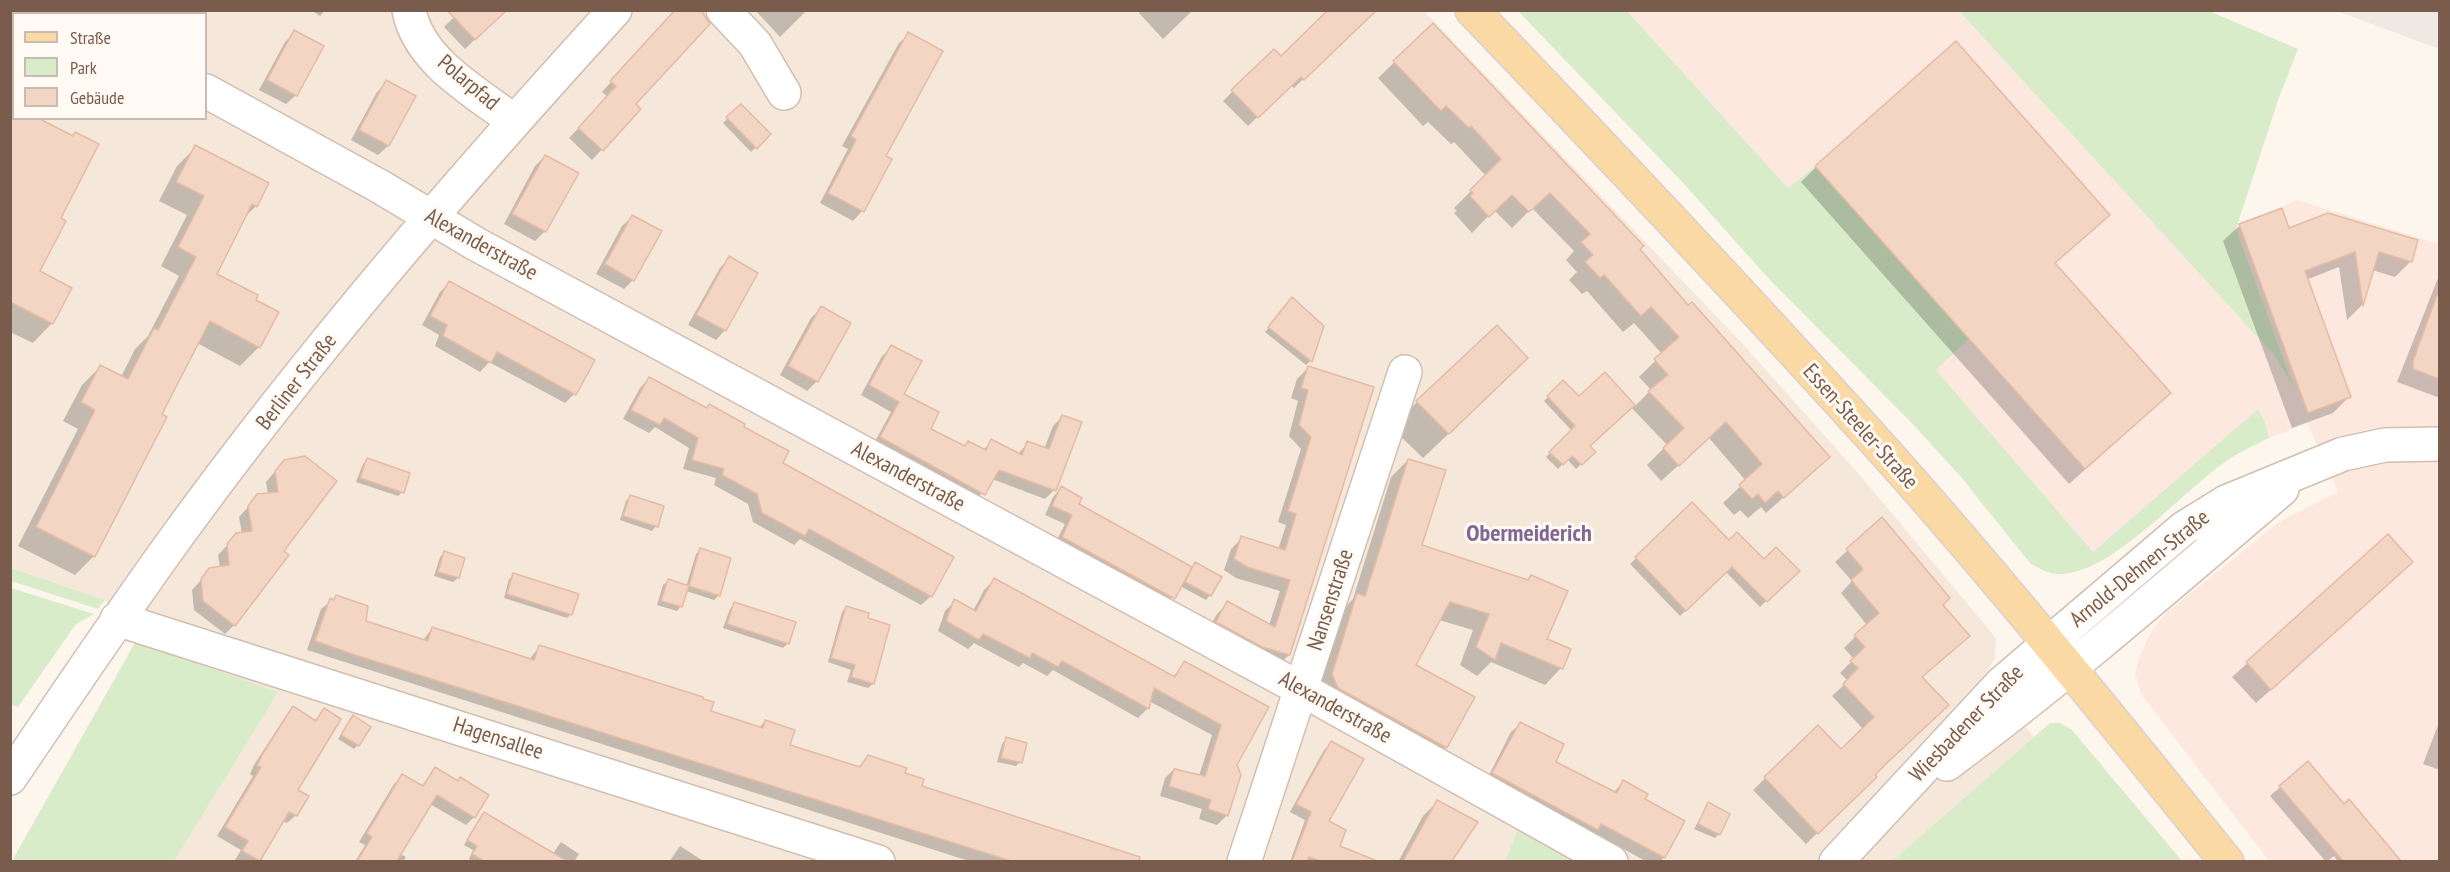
<!DOCTYPE html>
<html>
<head>
<meta charset="utf-8">
<style>
  body { margin:0 }
  #map { position:relative; width:2450px; height:872px; overflow:hidden; background:#fdf6ec; font-family:"PT Sans Narrow",sans-serif }
  canvas { display:block }
  .frame { position:absolute; inset:0; border:12px solid #7a5c4d; pointer-events:none }
  .legend { position:absolute; left:12px; top:12px; width:195px; height:108px; box-sizing:border-box; background:#fffaf3; border:2px solid #cabbb1; margin:0; padding:8px 10px; list-style:none; font-size:18px; color:#7a5c4d }
  .legend li { display:flex; align-items:center; gap:12px; height:30px }
  .legend b { width:30px; border:2px solid #cabbb1 }
</style>
</head>
<body>
<div id="map">
<canvas width="2450" height="872"></canvas>
<div class="frame"></div>
<ul class="legend">
<li><b style="height:8px;background:#fbd9a5"></b>Straße</li>
<li><b style="height:16px;background:#d8ecc9"></b>Park</li>
<li><b style="height:16px;background:#f3d5c3"></b>Gebäude</li>
</ul>
</div>
<script>
const ctx = document.querySelector('canvas').getContext('2d');
ctx.lineJoin = 'round';
function fillPath(path, color) { ctx.fillStyle = color; ctx.fill(path, 'evenodd'); }
function stroke(path, color, width, dash) { ctx.strokeStyle = color; ctx.lineWidth = width; ctx.lineCap = dash ? 'butt' : 'round'; ctx.setLineDash(dash || []); ctx.stroke(path); }
function write(font, color, halo, rows, align = 'center') {
  ctx.font = font + ' "PT Sans Narrow",sans-serif'; ctx.lineWidth = 6; ctx.setLineDash([]); ctx.textBaseline = 'middle'; ctx.strokeStyle = halo; ctx.fillStyle = color; for (const [text, x, y, turn = 0] of rows) {
    ctx.save(); ctx.translate(x, y); ctx.rotate((+turn || 0) * Math.PI / 180); ctx.textAlign = isNaN(turn) ? turn : align; if (halo) ctx.strokeText(text, 0, 0); ctx.fillText(text, 0, 0); ctx.restore();
  }
}
fillPath(new Path2D(`
  M 11,11 L 1424,11 L 1742,343 L 1863,479 L 1996,638 L 1995,658 L 1984,677 L 2034,737 L 1892,861 L 12,861 L 135,642 L 105,600 L 11,568 ZM 14,14 L 206,14 L 206,118 L 14,118 Z`), '#f5e8da');
fillPath(new Path2D(`
  M 1627,11 L 1959,11 L 2273,354 L 2292,384 L 2236,229 L 2297,200 L 2439,244 L 2439,861 L 2269,861 L 2141,694 L 2135,673 L 2140,655 L 2151,632 L 2166,613 L 2279,522 L 2338,492 L 2307,423 L 2269,438 L 2265,422 L 2258,409 L 2093,553 L 1936,370 L 1969,339 L 1815,166 L 1788,188 Z`), '#fde8e0');
fillPath(new Path2D(`
  M 2337,11 L 2439,11 L 2439,49 Z`), '#efe9e4');
fillPath(new Path2D(`
  M 1518,11 L 1627,11 L 1788,188 L 1815,166 L 1969,339 L 1936,370 L 2093,552 L 2258,409 L 2265,422 L 2269,438 C 2255,445 2241,451 2228,460 C 2184,489 2113,574 2060,574 C 2048,574 2040,569 2030,563 L 1961,477 L 1908,419 L 1769,279 L 1686,186 Z
  M 1959,11 L 2209,11 L 2298,49 L 2278,100 L 2236,229 L 2294,388 L 2273,354 Z
  M 11,568 L 105,600 L 98,609 L 11,581 Z
  M 11,588 L 94,614 L 76,624 L 18,707 L 11,705 Z
  M 136,642 L 278,692 L 174,861 L 12,861 Z
  M 2050,723 L 2060,723 L 2072,730 L 2182,861 L 1892,861 Z
  M 1520,825 L 1584,862 L 1505,862 Z`), '#d8ecc9');
fillPath(new Path2D(`
  M 93,10 L 205,10 L 204,14 L 98,14 Z
  M 311,10 L 325,10 L 320,16 Z
  M 461,10 L 505,10 L 465,49 L 444,27 Z
  M 677,10 L 634,104 L 639,109 L 592,160 L 569,138 L 608,97 L 602,92 Z
  M 755,10 L 804,10 L 805,12 L 780,37 Z
  M 1141,10 L 1193,10 L 1163,39 L 1139,13 Z
  M 1375,10 L 1294,88 L 1290,85 L 1248,126 L 1223,101 L 1274,51 L 1281,58 Z
  M 1433,25 L 1639,249 L 1811,473 L 1766,513 L 1761,507 L 1748,518 L 1740,510 L 1734,515 L 1723,503 L 1746,481 L 1709,438 L 1661,481 L 1647,465 L 1667,445 L 1631,407 L 1588,446 L 1594,452 L 1576,469 L 1567,459 L 1558,469 L 1546,457 L 1572,431 L 1544,401 L 1563,382 L 1579,398 L 1604,374 L 1634,407 L 1651,390 L 1639,377 L 1662,354 L 1634,323 L 1623,332 L 1587,291 L 1582,294 L 1569,280 L 1577,272 L 1566,260 L 1574,251 L 1532,208 L 1512,228 L 1494,210 L 1472,233 L 1454,213 L 1457,211 L 1454,208 L 1486,176 L 1454,142 L 1451,144 L 1428,122 L 1423,126 L 1378,78 Z
  M 295,32 L 296,95 L 286,104 L 259,90 L 285,42 Z
  M 909,34 L 862,211 L 853,221 L 820,203 L 848,149 L 842,146 L 899,43 Z
  M 387,82 L 414,97 L 388,146 L 378,155 L 351,140 L 377,92 Z
  M 10,106 L 14,108 L 14,118 L 72,138 L 59,219 L 38,272 L 52,323 L 33,343 L 10,332 Z
  M 741,106 L 769,134 L 751,152 L 723,123 Z
  M 196,147 L 256,206 L 243,219 L 215,275 L 254,301 L 259,347 L 240,366 L 197,343 L 94,556 L 75,575 L 18,546 L 78,429 L 63,421 L 82,385 L 100,367 L 121,377 L 135,349 L 148,336 L 179,276 L 161,266 L 187,215 L 159,201 L 177,166 Z
  M 545,156 L 576,174 L 545,231 L 535,241 L 504,224 L 535,166 Z
  M 1816,167 L 2092,230 L 2054,264 L 2153,409 L 2069,484 L 1801,182 Z
  M 2328,215 L 2411,261 L 2395,277 L 2372,270 L 2362,305 L 2347,320 L 2339,267 L 2306,280 L 2349,397 L 2333,413 L 2292,428 L 2223,241 L 2240,225 L 2288,230 Z
  M 632,217 L 633,280 L 624,289 L 596,274 L 622,226 Z
  M 729,258 L 725,330 L 716,340 L 688,325 L 720,268 Z
  M 2440,273 L 2440,398 L 2397,382 Z
  M 449,283 L 574,394 L 565,403 L 489,362 L 480,372 L 435,346 L 439,335 L 422,325 L 440,292 Z
  M 1288,303 L 1322,327 L 1310,361 L 1306,365 L 1265,332 Z
  M 821,308 L 817,381 L 807,391 L 780,375 L 811,318 Z
  M 892,347 L 902,394 L 929,430 L 964,447 L 983,450 L 992,441 L 1018,454 L 1028,443 L 1044,449 L 1053,426 L 1062,417 L 1054,490 L 1045,499 L 992,479 L 974,504 L 872,447 L 891,412 L 861,395 L 882,356 Z
  M 1308,368 L 1372,388 L 1289,655 L 1278,665 L 1206,633 L 1217,614 L 1228,603 L 1269,625 L 1280,591 L 1236,578 L 1224,570 L 1231,549 L 1242,538 L 1278,550 L 1286,525 L 1278,522 L 1301,449 L 1289,436 L 1298,401 L 1291,398 L 1297,379 Z
  M 649,378 L 742,427 L 931,596 L 921,605 L 800,539 L 794,545 L 753,522 L 748,504 L 714,485 L 716,478 L 683,469 L 689,448 L 655,427 L 649,433 L 623,419 L 640,388 Z
  M 1501,384 L 1423,458 L 1392,428 L 1417,402 Z
  M 367,459 L 402,492 L 398,496 L 356,482 L 363,464 Z
  M 1408,460 L 1420,546 L 1526,581 L 1531,576 L 1545,639 L 1561,668 L 1545,685 L 1491,662 L 1477,676 L 1460,665 L 1473,630 L 1439,620 L 1414,666 L 1446,747 L 1429,763 L 1316,692 L 1341,612 L 1353,599 L 1391,477 Z
  M 284,461 L 282,551 L 234,625 L 225,634 L 194,610 L 192,590 L 210,570 L 220,568 L 218,555 L 237,535 L 242,534 L 239,517 L 258,496 L 268,494 L 266,482 Z
  M 1061,488 L 1076,505 L 1191,568 L 1195,564 L 1210,595 L 1206,600 L 1180,586 L 1165,607 L 1054,546 L 1065,524 L 1045,515 L 1053,497 Z
  M 630,497 L 656,526 L 652,531 L 620,520 L 626,501 Z
  M 1692,505 L 1729,542 L 1764,561 L 1798,571 L 1760,607 L 1726,572 L 1680,616 L 1630,564 Z
  M 1882,519 L 1941,605 L 1921,678 L 1873,775 L 1875,777 L 1806,844 L 1753,790 L 1818,728 L 1841,751 L 1863,729 L 1832,696 L 1848,681 L 1840,673 L 1854,659 L 1844,648 L 1867,625 L 1841,593 L 1852,581 L 1835,562 Z
  M 2388,536 L 2397,576 L 2256,703 L 2232,677 Z
  M 701,550 L 719,595 L 714,600 L 686,591 L 681,606 L 677,611 L 657,605 L 663,585 L 668,581 L 686,587 L 696,554 Z
  M 444,553 L 463,559 L 458,578 L 453,582 L 434,576 L 440,557 Z
  M 514,575 L 571,614 L 567,618 L 504,598 L 509,579 Z
  M 994,580 L 1172,678 L 1185,663 L 1267,708 L 1236,765 L 1227,815 L 1217,825 L 1199,819 L 1202,809 L 1160,796 L 1165,778 L 1175,768 L 1199,776 L 1212,735 L 1149,701 L 1148,708 L 1138,718 L 1053,670 L 1047,676 L 1023,663 L 1019,667 L 974,643 L 968,649 L 938,631 L 945,611 L 955,601 L 973,611 L 984,590 Z
  M 336,597 L 365,622 L 422,641 L 432,629 L 529,660 L 539,647 L 709,712 L 759,728 L 765,721 L 789,746 L 858,768 L 868,757 L 920,787 L 1116,851 L 1113,862 L 972,862 L 307,650 L 321,609 Z
  M 734,604 L 788,643 L 783,648 L 723,628 L 730,609 Z
  M 846,607 L 866,619 L 888,626 L 873,684 L 868,688 L 847,682 L 851,670 L 828,662 L 842,612 Z
  M 293,708 L 314,721 L 324,710 L 296,790 L 296,815 L 287,823 L 282,821 L 257,862 L 238,862 L 235,860 L 241,850 L 217,836 L 253,776 L 250,774 L 254,765 L 285,717 Z
  M 353,717 L 358,745 L 354,749 L 338,739 Z
  M 2440,720 L 2440,770 L 2423,764 Z
  M 1520,724 L 1554,762 L 1613,793 L 1623,782 L 1643,800 L 1664,857 L 1660,862 L 1647,862 L 1593,832 L 1588,838 L 1485,783 L 1511,732 Z
  M 1006,739 L 1020,762 L 1016,766 L 997,762 L 1002,744 Z
  M 1331,743 L 1327,822 L 1338,847 L 1343,849 L 1339,862 L 1290,862 L 1305,820 L 1290,812 L 1324,750 Z
  M 2308,763 L 2344,806 L 2349,802 L 2399,862 L 2338,862 L 2334,856 L 2326,862 L 2270,796 Z
  M 435,769 L 474,817 L 466,825 L 430,804 L 400,854 L 406,857 L 403,862 L 355,862 L 365,845 L 359,842 L 394,784 L 403,776 L 421,787 Z
  M 1437,802 L 1475,822 L 1449,862 L 1398,862 L 1423,816 Z
  M 1708,804 L 1719,834 L 1715,838 L 1694,829 Z
  M 484,814 L 552,855 L 561,842 L 579,854 L 574,862 L 473,862 L 469,859 L 473,850 L 464,845 Z
  M 680,846 L 705,862 L 669,862 Z`), '#0003');
const building = new Path2D(`
  M 447,10 L 507,10 L 475,40 Z
  M 675,10 L 701,10 L 710,24 L 636,104 L 641,109 L 603,151 L 578,128 L 616,86 L 610,81 Z
  M 1328,10 L 1377,10 L 1304,80 L 1301,77 L 1258,118 L 1231,90 L 1274,49 L 1281,56 Z
  M 1433,23 L 1644,246 L 1640,249 L 1688,305 L 1692,302 L 1830,457 L 1784,498 L 1778,491 L 1765,503 L 1758,494 L 1752,499 L 1739,485 L 1762,464 L 1726,422 L 1679,466 L 1663,448 L 1684,428 L 1648,391 L 1668,375 L 1654,359 L 1679,337 L 1651,307 L 1641,316 L 1604,275 L 1600,278 L 1585,262 L 1593,255 L 1581,242 L 1590,234 L 1550,193 L 1529,212 L 1512,195 L 1489,217 L 1470,196 L 1473,193 L 1470,190 L 1501,159 L 1471,126 L 1469,128 L 1446,106 L 1441,111 L 1393,61 Z
  M 294,30 L 324,46 L 297,96 L 267,80 Z
  M 908,32 L 943,51 L 886,156 L 892,159 L 864,212 L 828,193 L 856,140 L 851,136 Z
  M 1956,41 L 2110,215 L 2055,263 L 2171,393 L 2085,469 L 1815,166 Z
  M 386,80 L 416,96 L 389,146 L 359,130 Z
  M 741,104 L 771,134 L 757,149 L 726,117 Z
  M 10,111 L 14,112 L 14,118 L 38,118 L 73,136 L 75,132 L 99,144 L 61,218 L 66,221 L 40,271 L 72,288 L 53,324 L 10,302 Z
  M 195,145 L 269,183 L 257,207 L 252,204 L 217,274 L 258,295 L 256,300 L 279,312 L 260,348 L 210,321 L 162,414 L 167,417 L 95,557 L 36,527 L 95,410 L 81,402 L 100,365 L 128,379 L 154,328 L 158,330 L 196,257 L 178,247 L 204,196 L 176,182 Z
  M 545,155 L 579,173 L 546,232 L 512,214 Z
  M 2282,208 L 2289,228 L 2328,213 L 2418,240 L 2412,262 L 2379,252 L 2363,306 L 2355,252 L 2305,271 L 2351,397 L 2308,413 L 2239,224 Z
  M 632,215 L 662,231 L 634,281 L 605,264 Z
  M 729,256 L 758,273 L 726,331 L 696,315 Z
  M 449,281 L 595,360 L 576,395 L 497,352 L 491,363 L 443,336 L 447,325 L 430,316 Z
  M 2437,295 L 2439,296 L 2439,379 L 2413,369 L 2413,361 Z
  M 1292,297 L 1324,326 L 1312,362 L 1268,327 Z
  M 821,306 L 851,323 L 818,382 L 788,366 Z
  M 1497,325 L 1528,358 L 1449,434 L 1416,401 Z
  M 891,345 L 922,361 L 904,394 L 939,412 L 931,429 L 965,446 L 968,441 L 986,450 L 991,439 L 1022,455 L 1027,441 L 1049,449 L 1062,415 L 1082,422 L 1056,491 L 999,470 L 985,495 L 880,437 L 899,402 L 869,385 Z
  M 1308,366 L 1374,387 L 1290,655 L 1262,647 L 1216,622 L 1227,601 L 1275,627 L 1290,580 L 1247,567 L 1234,559 L 1241,536 L 1285,550 L 1296,514 L 1288,511 L 1311,437 L 1299,425 L 1308,390 L 1301,388 Z
  M 1605,372 L 1635,405 L 1590,446 L 1596,452 L 1582,465 L 1572,456 L 1563,465 L 1549,452 L 1575,426 L 1547,396 L 1563,380 L 1579,396 Z
  M 649,377 L 707,408 L 709,404 L 745,424 L 744,427 L 789,451 L 783,463 L 954,557 L 932,597 L 809,529 L 805,536 L 762,513 L 757,494 L 722,475 L 724,469 L 692,460 L 698,438 L 664,418 L 660,425 L 631,410 Z
  M 305,456 L 337,481 L 284,551 L 289,555 L 235,626 L 203,601 L 201,579 L 209,568 L 229,565 L 227,544 L 236,533 L 252,531 L 248,506 L 257,494 L 278,492 L 275,471 L 284,460 Z
  M 367,458 L 410,473 L 404,493 L 360,478 Z
  M 1408,459 L 1446,470 L 1422,545 L 1528,580 L 1531,575 L 1568,591 L 1547,639 L 1571,649 L 1563,669 L 1501,643 L 1495,660 L 1476,647 L 1489,614 L 1450,602 L 1416,665 L 1475,697 L 1447,748 L 1338,688 L 1332,674 L 1357,593 L 1365,596 Z
  M 1061,486 L 1082,498 L 1079,504 L 1192,567 L 1175,599 L 1062,537 L 1072,515 L 1052,506 Z
  M 630,495 L 664,506 L 658,527 L 623,516 Z
  M 1692,502 L 1729,540 L 1737,532 L 1764,559 L 1776,547 L 1800,571 L 1767,602 L 1732,567 L 1686,611 L 1635,557 Z
  M 1882,517 L 1950,598 L 1943,605 L 1970,636 L 1922,677 L 1949,705 L 1889,761 L 1875,775 L 1877,777 L 1818,834 L 1764,777 L 1818,725 L 1841,749 L 1874,717 L 1843,684 L 1858,668 L 1850,661 L 1865,647 L 1854,635 L 1879,613 L 1851,580 L 1863,569 L 1846,549 Z
  M 2388,534 L 2413,562 L 2271,690 L 2246,662 Z
  M 700,548 L 731,558 L 720,596 L 689,586 Z
  M 444,551 L 465,558 L 459,578 L 438,572 Z
  M 1195,562 L 1222,577 L 1211,596 L 1185,582 Z
  M 513,573 L 579,594 L 572,615 L 507,594 Z
  M 994,578 L 1175,677 L 1184,661 L 1269,707 L 1237,765 L 1241,775 L 1228,816 L 1208,809 L 1211,800 L 1169,786 L 1174,769 L 1205,776 L 1221,725 L 1154,688 L 1149,709 L 1062,661 L 1058,667 L 1032,653 L 1030,658 L 983,634 L 979,640 L 946,621 L 954,599 L 976,611 Z
  M 668,579 L 689,586 L 682,607 L 661,601 Z
  M 336,595 L 368,606 L 366,621 L 428,641 L 432,627 L 534,660 L 539,645 L 703,697 L 703,699 L 714,702 L 711,711 L 763,728 L 765,720 L 795,730 L 790,745 L 860,767 L 868,755 L 907,768 L 905,773 L 924,779 L 922,786 L 1140,857 L 1139,861 L 1011,861 L 355,655 L 315,641 L 330,598 L 334,600 Z
  M 734,602 L 796,622 L 789,644 L 727,624 Z
  M 846,606 L 869,613 L 868,618 L 890,625 L 874,684 L 851,677 L 855,665 L 831,658 Z
  M 293,706 L 316,721 L 324,708 L 341,719 L 298,790 L 309,796 L 297,816 L 289,812 L 260,861 L 242,851 L 248,841 L 225,827 L 261,767 L 257,766 L 262,755 Z
  M 353,715 L 371,727 L 359,746 L 341,735 Z
  M 1520,722 L 1564,744 L 1556,762 L 1617,793 L 1623,780 L 1648,794 L 1645,799 L 1685,821 L 1665,858 L 1601,824 L 1598,830 L 1492,773 Z
  M 1006,737 L 1027,743 L 1022,763 L 1001,758 Z
  M 1331,741 L 1364,759 L 1329,821 L 1346,830 L 1340,846 L 1377,861 L 1320,861 L 1309,857 L 1307,861 L 1292,861 L 1311,812 L 1296,804 Z
  M 2308,761 L 2344,804 L 2349,799 L 2401,861 L 2343,861 L 2279,786 Z
  M 435,767 L 458,781 L 460,777 L 489,795 L 475,818 L 437,795 L 397,861 L 357,861 L 372,837 L 367,833 L 402,774 L 423,786 Z
  M 1437,800 L 1478,822 L 1452,861 L 1403,861 Z
  M 1708,802 L 1730,814 L 1720,835 L 1698,824 Z
  M 484,812 L 514,830 L 567,861 L 484,861 L 472,854 L 477,846 L 467,840 Z`);
fillPath(building, '#f3d5c3');
stroke(building, '#e6bba3', 1.5);
const minor = new Path2D(`
  M 58,10 L 64,14
  M 409,10 C 418,61 477,93 514,121
  M 723,10 L 755,44 L 784,93
  M 206,91 L 379,186 L 476,244 L 1301,689 L 1611,862
  M 117,619 L 878,862
  M 1947,764 C 2063,678 2172,583 2282,489
  M 10,778 C 64,698 118,618 175,539 C 309,354 460,180 615,10
  M 1244,862 L 1405,372
  M 1836,862 L 2002,683 L 2184,528 L 2226,502 L 2343,454 L 2385,445 L 2440,444`);
const major = new Path2D(`
  M 1472,10 C 1612,156 1751,303 1886,453 C 2004,585 2115,724 2227,862`);
stroke(minor, '#d1beb0', 36);
stroke(major, '#dad1cd', 36);
stroke(minor, '#fff', 33);
stroke(major, '#fbd9a5', 33);
write('22px', '#7a5c4d', '#fffaf3', [
  ["Polarpfad",468,83,40],
  ["Alexanderstraße",481,245,29],
  ["Berliner Straße",297,382,-52],
  ["Essen-Steeler-Straße",1860,427,48],
  ["Alexanderstraße",908,477,28],
  ["Arnold-Dehnen-Straße",2140,569,-39],
  ["Nansenstraße",1331,600,-72],
  ["Alexanderstraße",1335,708,29],
  ["Wiesbadener Straße",1967,724,-46],
  ["Hagensallee",498,739,18]
]);
write('bold 24px', '#846695', '#fffaf3', [
  ["Obermeiderich",1529,534]
]);
</script>
</body>
</html>
